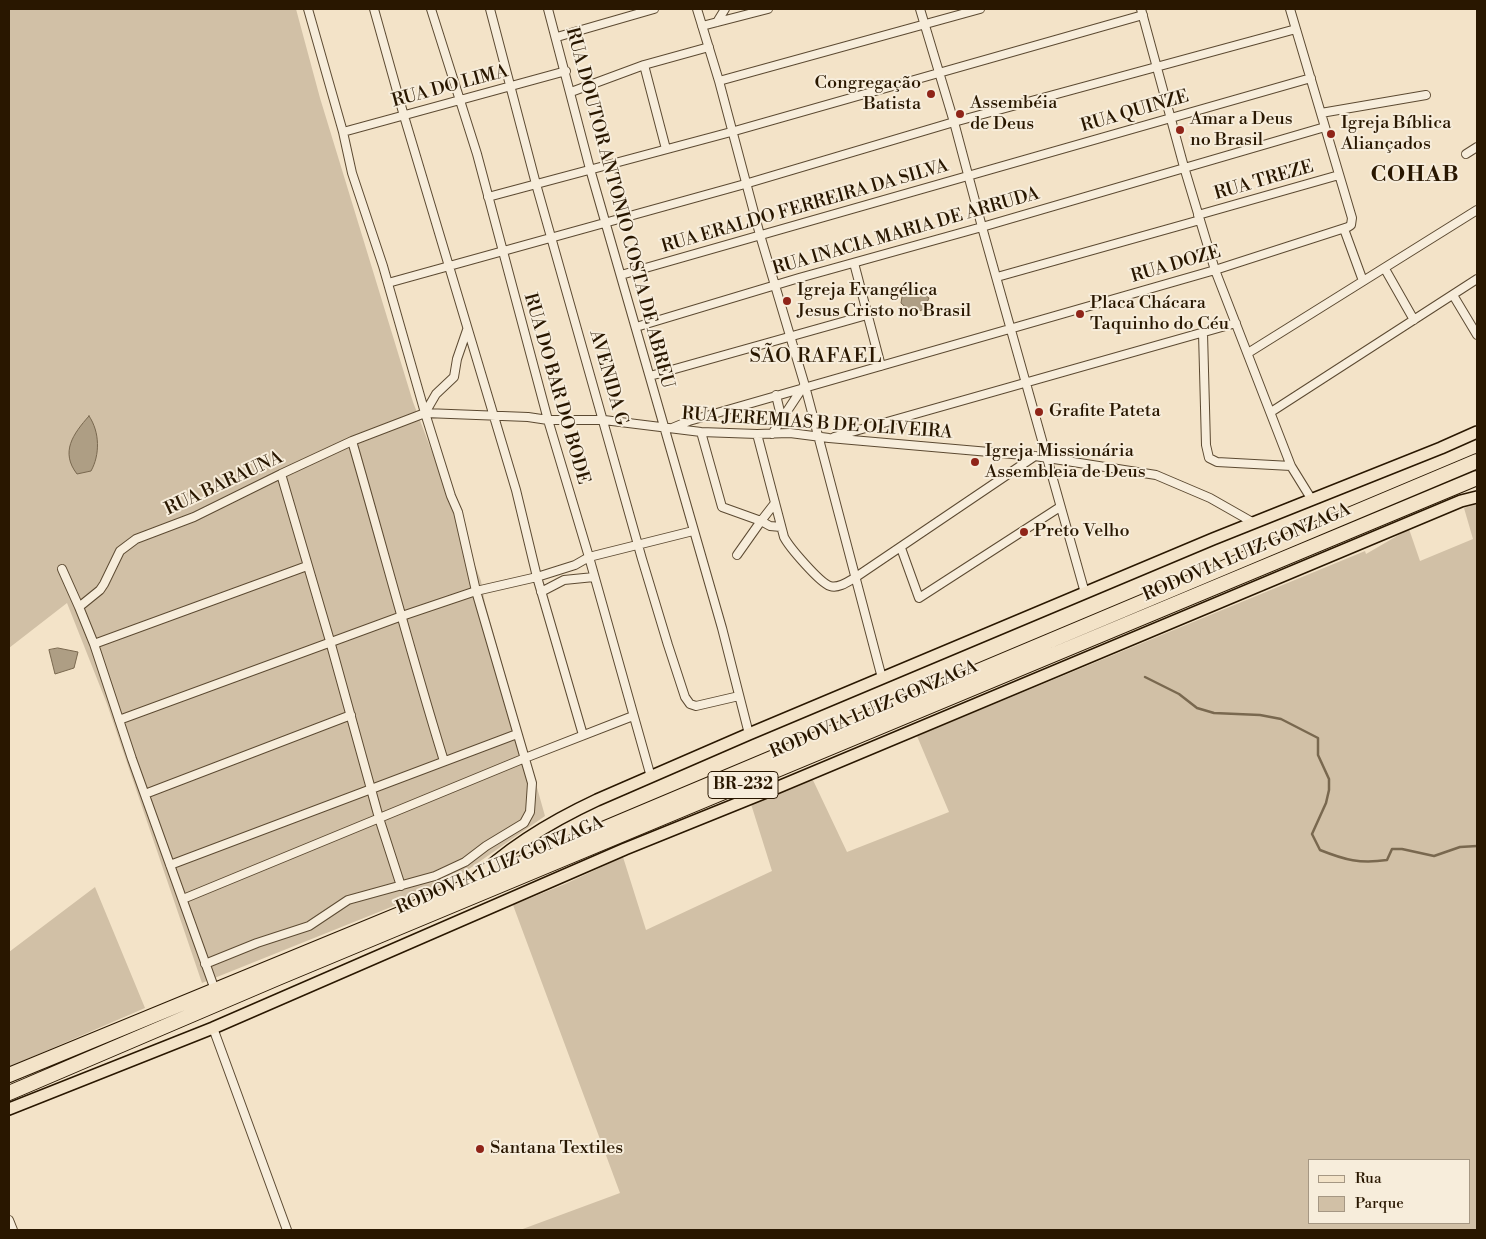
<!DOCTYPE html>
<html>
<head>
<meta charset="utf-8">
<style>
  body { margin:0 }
  #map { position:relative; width:1486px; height:1239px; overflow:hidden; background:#f3e3c8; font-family:"Libre Bodoni",serif }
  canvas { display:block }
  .frame { position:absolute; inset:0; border:10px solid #291700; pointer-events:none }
  .legend { position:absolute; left:1308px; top:1159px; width:162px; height:65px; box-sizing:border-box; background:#f7eddb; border:1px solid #a59783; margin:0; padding:6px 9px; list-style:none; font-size:15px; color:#291700 }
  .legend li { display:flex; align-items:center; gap:10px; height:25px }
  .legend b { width:25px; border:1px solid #a59783 }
</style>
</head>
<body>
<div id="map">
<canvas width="1486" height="1239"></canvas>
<div class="frame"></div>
<ul class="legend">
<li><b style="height:6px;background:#f3e3c8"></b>Rua</li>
<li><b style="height:14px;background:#d1c0a6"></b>Parque</li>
</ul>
</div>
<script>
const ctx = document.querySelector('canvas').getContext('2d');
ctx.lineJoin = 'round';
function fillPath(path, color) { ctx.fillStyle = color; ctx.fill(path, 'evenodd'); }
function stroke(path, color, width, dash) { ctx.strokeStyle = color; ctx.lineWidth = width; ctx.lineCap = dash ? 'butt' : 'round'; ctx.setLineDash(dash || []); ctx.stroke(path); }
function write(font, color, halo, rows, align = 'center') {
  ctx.font = font + ' "Libre Bodoni",serif'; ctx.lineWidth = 4; ctx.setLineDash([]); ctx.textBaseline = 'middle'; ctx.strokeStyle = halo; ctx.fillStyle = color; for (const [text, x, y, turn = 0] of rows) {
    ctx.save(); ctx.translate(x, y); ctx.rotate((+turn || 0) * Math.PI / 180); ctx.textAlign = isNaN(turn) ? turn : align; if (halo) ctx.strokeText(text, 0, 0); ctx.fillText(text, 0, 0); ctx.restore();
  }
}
fillPath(new Path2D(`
  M 9,9 L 296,9 L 320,98 L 413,402 L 481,581 L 485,603 L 545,816 L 446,885 L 202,983 L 107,704 L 67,603 L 9,648 Z
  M 1477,504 L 1477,1230 L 520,1230 L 620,1193 L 513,905 L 565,884 L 623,857 L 646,930 L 772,871 L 751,804 L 812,778 L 847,852 L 949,812 L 917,736 L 1365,551 L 1366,554 L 1409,529 L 1420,561 L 1473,539 L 1464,508 ZM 1310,1160 L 1470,1160 L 1470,1223 L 1310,1223 Z
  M 95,887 L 145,1008 L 9,1067 L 9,952 Z`), '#d1c0a6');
const water = new Path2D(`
  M 910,285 L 929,298 L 924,309 L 913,314 L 901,303 L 902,297 Z
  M 89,416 C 100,432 100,455 91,471 L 77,474 C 60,452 73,434 89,416 Z
  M 58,648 L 78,652 L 74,668 L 55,674 L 49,650 Z`);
fillPath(water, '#ae9e84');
stroke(water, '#79684f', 1);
stroke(new Path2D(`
  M 1145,677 L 1179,694 L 1197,708 L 1214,713 L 1260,715 L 1281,719 L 1318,738 L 1318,755 L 1329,779 L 1329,790 L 1326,803 L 1312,834 L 1320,850 C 1345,860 1360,864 1387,860 L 1392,849 L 1402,849 L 1434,856 L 1460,847 L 1477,846`), '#79684f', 2.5);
const street = new Path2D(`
  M 374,9 L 404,116 L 516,490 L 537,577 L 583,735
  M 431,9 L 477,154 L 548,420 L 589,557 L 651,777
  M 490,9 L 536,184 L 642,559 L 668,645 L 685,697 L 690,704 L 696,706 L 739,696
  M 548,9 L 590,169 L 722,628 L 749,734
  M 697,9 L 719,81 L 760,235 L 805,386 L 882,678
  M 920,9 L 954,122 L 982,227 L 1085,593
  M 1141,9 L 1184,167 L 1215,270 L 1291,466 L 1312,500
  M 717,22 L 725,9
  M 702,26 L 768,9
  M 557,37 L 654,9
  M 644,65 L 666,149
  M 719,81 L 980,9
  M 571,92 L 644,65 L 709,47
  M 1321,113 L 1426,95
  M 343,132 L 566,71
  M 1466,154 L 1477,147
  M 488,197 L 731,132 L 1143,15
  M 1198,215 L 1339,175
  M 1344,229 L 1363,281
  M 854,263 L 881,366
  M 1385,269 L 1414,320
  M 621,275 L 1311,78
  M 997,277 L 1200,220
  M 388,283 L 745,184 L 954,122 L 1296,29
  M 1453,295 L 1477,335
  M 636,327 L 799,278 L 982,227 L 1325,127
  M 1203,333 L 1206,445 L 1209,458 L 1217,462 L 1291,466
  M 1248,353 L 1477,210
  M 650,376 L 867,315
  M 776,395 L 782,420
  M 1271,412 L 1477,279
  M 425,413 L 436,394 L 454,377 L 457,359 L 467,330
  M 672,428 L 689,421 L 1215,270 L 1348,227 L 1351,225 L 1352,218 L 1290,9
  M 701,432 L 722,507 L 761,521 L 775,503
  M 757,434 L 784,537 C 789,547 820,583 830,586 C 839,589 849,581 856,577 L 1035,456
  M 772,434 L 803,387
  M 834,437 L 1236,323
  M 352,441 C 383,548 411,655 444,761
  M 281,474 L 330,641 L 379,818 L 401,886
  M 901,548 L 919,598 L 1060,507
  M 737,555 L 761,521 L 770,526 L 781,527
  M 62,569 L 79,607
  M 541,592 L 564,580 L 594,577
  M 94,644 L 307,566
  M 119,720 L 402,616 L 476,591 L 537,577 L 575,565 L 589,557 L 693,531
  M 145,794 L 351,715
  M 170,865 L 517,734
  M 183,899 L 525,758 L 633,716
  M 205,964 L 257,943 L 309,926 L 348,900 L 435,876 L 465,862 L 486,846 L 524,823 L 530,812 L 532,783 L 476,591 L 458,512 L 451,496 L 425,413 L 383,266 L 352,173 L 343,132 L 308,9
  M 215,990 L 132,759 L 94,644 L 79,607 L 100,590 L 104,584 L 120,551 L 136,539 L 194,517 L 281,474 L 352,441 L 425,413 L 528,417 L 548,420 L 604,420 L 701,432 L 757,434 L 790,433 L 829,438 L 1035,456 L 1156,475 L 1210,498 L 1254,523
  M 213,1028 L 287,1230
  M 9,1220 L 13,1230`);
const primary = new Path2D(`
  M 473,882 C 509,846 552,821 597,800 L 749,734 L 1213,539 L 1441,448 L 1477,432
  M 9,1109 L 213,1028 L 625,849 L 776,788 L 1461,501 L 1477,497`);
const highway = new Path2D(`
  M 9,1075 L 470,885 L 1477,461
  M 9,1093 L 278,978 L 1477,478`);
stroke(street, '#5c4a32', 10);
stroke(primary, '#291700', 14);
stroke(highway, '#291700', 16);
stroke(street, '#f7eddb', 8);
stroke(primary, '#f3e3c8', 11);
stroke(highway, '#f3e3c8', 14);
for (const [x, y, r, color] of [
  [931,94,5,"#8f2418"],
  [960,114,5,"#8f2418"],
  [1180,130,5,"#8f2418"],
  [1331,134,5,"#8f2418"],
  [787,301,5,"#8f2418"],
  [1080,314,5,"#8f2418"],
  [1039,412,5,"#8f2418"],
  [975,462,5,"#8f2418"],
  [1024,532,5,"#8f2418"],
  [480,1149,5,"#8f2418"]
]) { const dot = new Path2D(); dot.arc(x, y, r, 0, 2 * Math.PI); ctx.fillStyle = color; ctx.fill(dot); stroke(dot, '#f7eddb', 2); }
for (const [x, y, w] of [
  [743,785,70]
]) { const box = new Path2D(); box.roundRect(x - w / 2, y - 13.5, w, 27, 4); ctx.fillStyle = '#f7eddb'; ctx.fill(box); stroke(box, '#291700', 1); }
write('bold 16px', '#291700', null, [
  ["BR-232",743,785]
]);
write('18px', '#291700', '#f7eddb', [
  ["Congregação",921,84,"right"],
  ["Batista",921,105,"right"],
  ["Assembéia",970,104],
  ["de Deus",970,125],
  ["Amar a Deus",1190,120],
  ["no Brasil",1190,141],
  ["Igreja Bíblica",1341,124],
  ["Aliançados",1341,145],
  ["Igreja Evangélica",797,291],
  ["Jesus Cristo no Brasil",797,312],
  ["Placa Chácara",1090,304],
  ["Taquinho do Céu",1090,325],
  ["Grafite Pateta",1049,412],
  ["Igreja Missionária",985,452],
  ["Assembleia de Deus",985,473],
  ["Preto Velho",1034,532],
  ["Santana Textiles",490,1149]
], 'left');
write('18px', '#291700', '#f7eddb', [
  ["RUA DO LIMA",450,87,-15],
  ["RUA QUINZE",1135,112,-16],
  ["RUA TREZE",1264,181,-16],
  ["RUA ERALDO FERREIRA DA SILVA",805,207,-16],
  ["RUA DOUTOR ANTONIO COSTA DE ABREU",619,208,75],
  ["RUA INACIA MARIA DE ARRUDA",906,232,-16],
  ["RUA DOZE",1176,265,-16],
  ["AVENIDA G",608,378,74],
  ["RUA DO BAR DO BODE",556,389,74],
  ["RUA JEREMIAS B DE OLIVEIRA",817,424,4],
  ["RUA BARAUNA",224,484,-25],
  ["RODOVIA LUIZ GONZAGA",1247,553,-23],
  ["RODOVIA LUIZ GONZAGA",874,710,-23],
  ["RODOVIA LUIZ GONZAGA",500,866,-23]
]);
ctx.letterSpacing = '1px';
write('20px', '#291700', '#f7eddb', [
  ["SÃO RAFAEL",816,357]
]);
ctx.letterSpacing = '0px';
ctx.letterSpacing = '1px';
write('bold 22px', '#291700', '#f7eddb', [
  ["COHAB",1415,176]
]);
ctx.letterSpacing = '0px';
</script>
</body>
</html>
